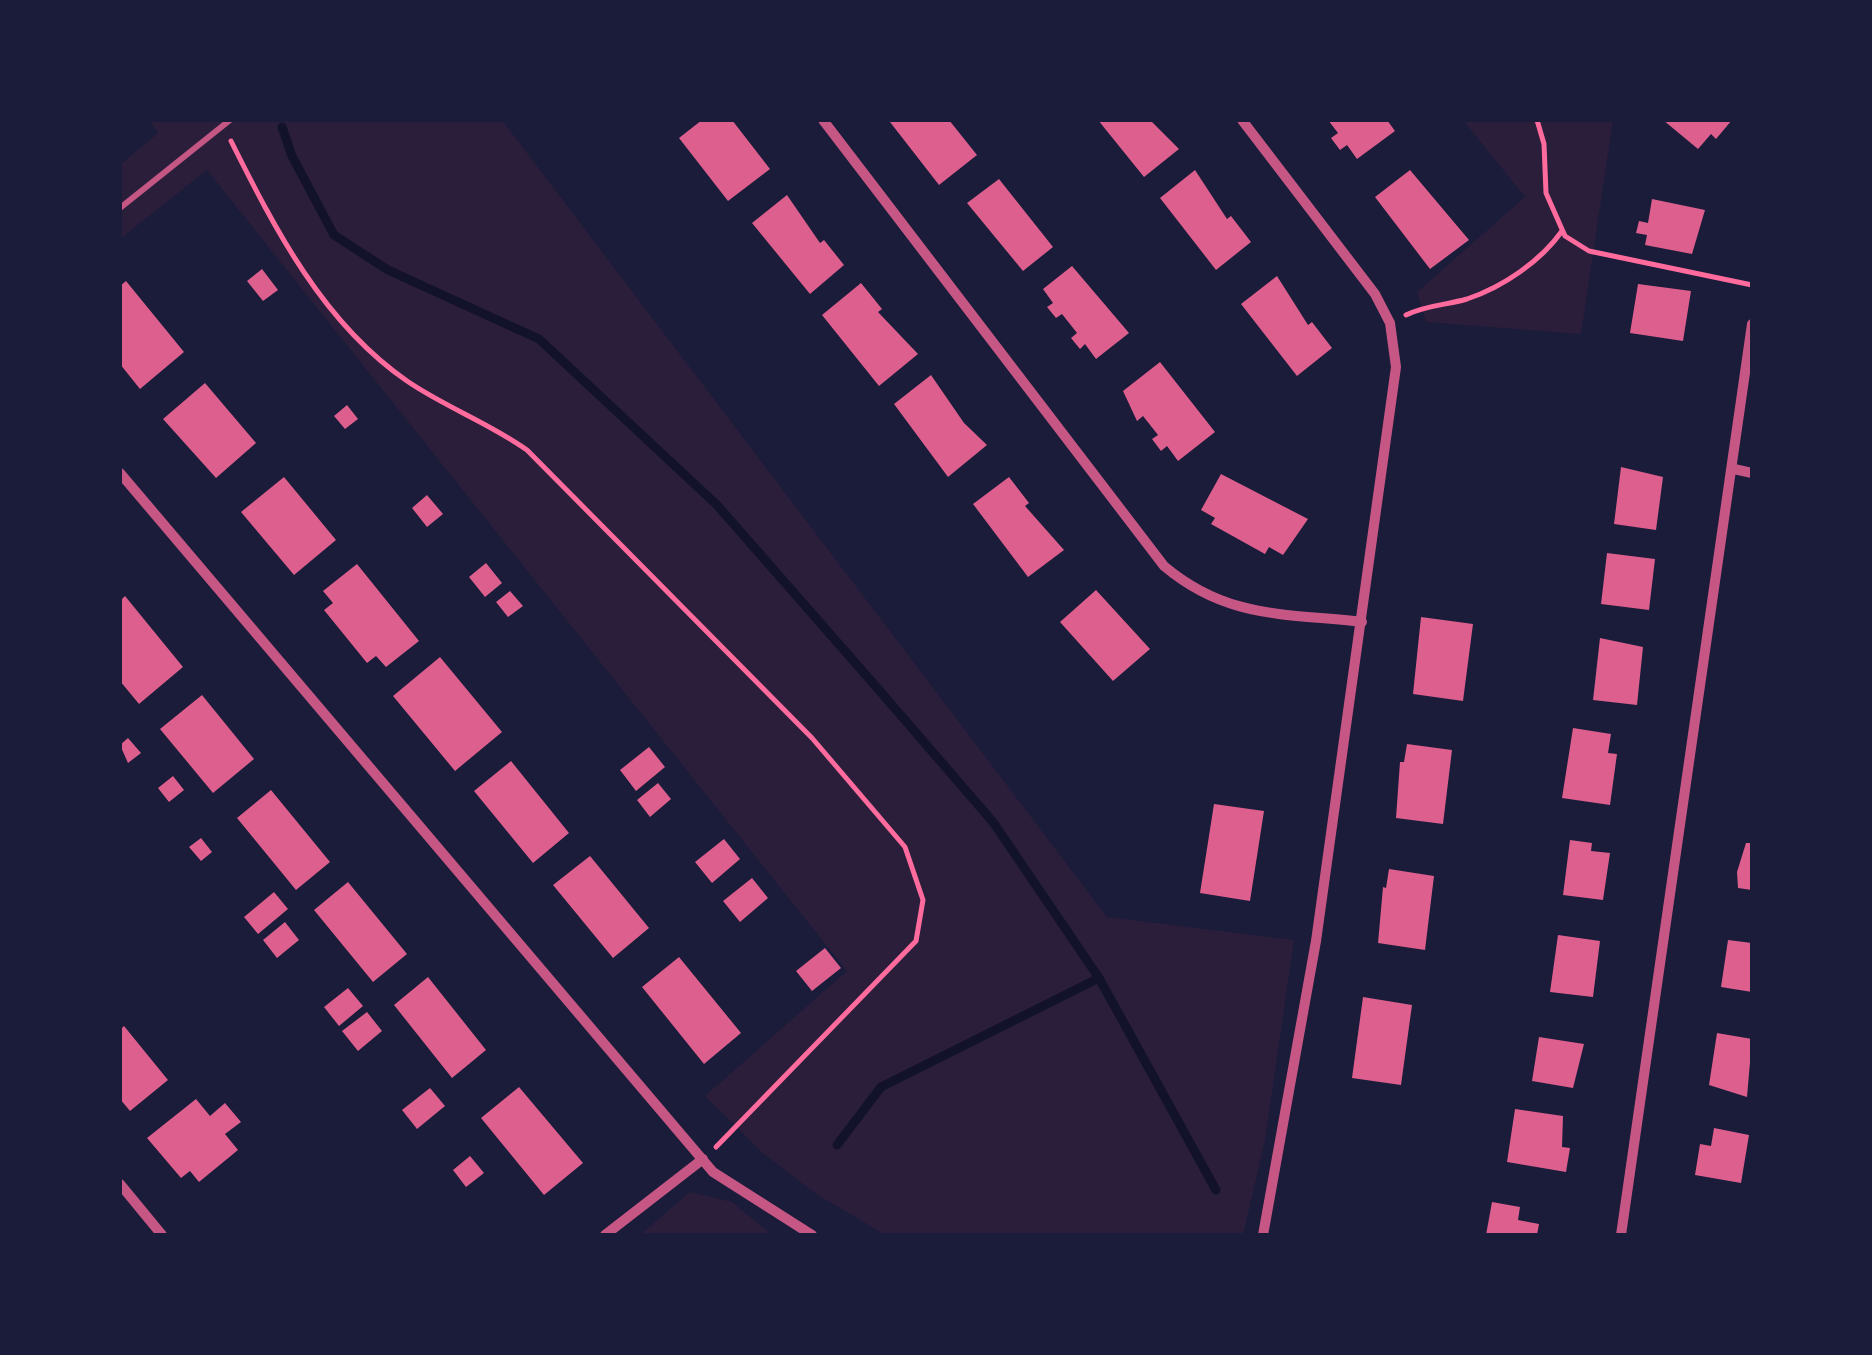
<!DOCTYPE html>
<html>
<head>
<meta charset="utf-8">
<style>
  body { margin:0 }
  #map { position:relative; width:1872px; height:1355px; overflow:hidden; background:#1b1b3a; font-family:Jost,sans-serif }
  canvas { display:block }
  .frame { position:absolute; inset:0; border:122px solid #1b1b3a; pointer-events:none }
</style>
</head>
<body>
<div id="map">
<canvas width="1872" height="1355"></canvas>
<div class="frame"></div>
</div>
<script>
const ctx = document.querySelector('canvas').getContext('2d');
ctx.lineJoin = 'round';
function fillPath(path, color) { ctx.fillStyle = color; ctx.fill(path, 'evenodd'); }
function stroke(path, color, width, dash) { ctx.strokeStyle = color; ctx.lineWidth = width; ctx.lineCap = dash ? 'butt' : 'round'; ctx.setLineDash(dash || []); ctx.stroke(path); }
fillPath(new Path2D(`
  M 149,120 L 502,120 L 1107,917 L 1294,940 L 1265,1140 L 1243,1235 L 886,1235 L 816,1194 L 764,1154 L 705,1096 L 847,971 L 207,170 L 120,239 L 120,165 L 158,133 Z
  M 1463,120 L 1613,120 L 1581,334 L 1426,322 L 1417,292 L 1525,197 Z
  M 690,1192 L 732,1202 L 772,1235 L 640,1235 Z`), '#2a1e3b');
stroke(new Path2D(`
  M 282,127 L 292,156 L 334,235 L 388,270 L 539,339 L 717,505 L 879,690 L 993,822 L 1099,978 L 1216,1190
  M 837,1145 L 881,1087 L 1099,978`), '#12122b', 9);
fillPath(new Path2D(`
  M 702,120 L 732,120 L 770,169 L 728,201 L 679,138 Z
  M 893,120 L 949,120 L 977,155 L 939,185 L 890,122 Z
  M 1098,120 L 1150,120 L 1179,149 L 1144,177 Z
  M 1328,120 L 1387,120 L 1395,131 L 1357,159 L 1347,145 L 1340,150 L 1331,138 L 1338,133 Z
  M 1663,120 L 1732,120 L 1716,139 L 1711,134 L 1698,149 Z
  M 1195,170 L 1227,219 L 1231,216 L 1251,242 L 1216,270 L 1160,198 Z
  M 1410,170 L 1469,240 L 1430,269 L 1375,197 Z
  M 999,179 L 1053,247 L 1023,271 L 967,203 Z
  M 787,195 L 820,243 L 824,240 L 844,265 L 810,294 L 752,223 Z
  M 1652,199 L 1705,210 L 1692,254 L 1645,245 L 1647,235 L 1636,233 L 1639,221 L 1648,223 Z
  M 1072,266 L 1129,333 L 1096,359 L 1085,344 L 1080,349 L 1071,338 L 1077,333 L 1062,314 L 1056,318 L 1047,307 L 1053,303 L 1043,289 Z
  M 262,269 L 278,290 L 263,301 L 247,281 Z
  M 1277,276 L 1308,325 L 1312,322 L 1332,348 L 1297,376 L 1241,304 Z
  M 126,281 L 184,352 L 140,389 L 120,364 L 120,286 Z
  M 861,283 L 882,309 L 878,312 L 918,354 L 879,386 L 822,315 Z
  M 1638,284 L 1691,291 L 1683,341 L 1630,333 Z
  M 1160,362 L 1215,432 L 1178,461 L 1167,446 L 1161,451 L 1152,439 L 1158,435 L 1143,416 L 1137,421 L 1123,391 Z
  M 931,375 L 964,423 L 987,445 L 948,477 L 894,404 Z
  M 205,383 L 256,443 L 216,478 L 163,419 Z
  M 347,405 L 358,419 L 345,429 L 334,416 Z
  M 1621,467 L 1663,477 L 1656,530 L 1614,524 Z
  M 1221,474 L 1308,519 L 1283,555 L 1269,547 L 1265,554 L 1211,524 L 1215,518 L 1201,510 Z
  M 284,477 L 336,540 L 294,575 L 241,512 Z
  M 1009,477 L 1029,503 L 1025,506 L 1064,550 L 1028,577 L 973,504 Z
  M 427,495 L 443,514 L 427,527 L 412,508 Z
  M 1607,553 L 1655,559 L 1649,610 L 1601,604 Z
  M 486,563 L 502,583 L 485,597 L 469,577 Z
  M 357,564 L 419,641 L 386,667 L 376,656 L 367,663 L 324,610 L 333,603 L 323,591 Z
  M 1096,590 L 1150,649 L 1113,681 L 1060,622 Z
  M 510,591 L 523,606 L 508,617 L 496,602 Z
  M 125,596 L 183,667 L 139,704 L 120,681 L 120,601 Z
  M 1421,617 L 1473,624 L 1463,701 L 1413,694 Z
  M 1600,638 L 1643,647 L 1637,705 L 1593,700 Z
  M 440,657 L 502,732 L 455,771 L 393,696 Z
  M 202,695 L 254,759 L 213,793 L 160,729 Z
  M 1573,728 L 1611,734 L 1608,753 L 1617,754 L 1610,805 L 1562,798 Z
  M 128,738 L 141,753 L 128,763 L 120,745 Z
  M 1407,744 L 1452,750 L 1443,824 L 1396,818 L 1400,762 L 1404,762 Z
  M 649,747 L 665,767 L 636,791 L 620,770 Z
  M 511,761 L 569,833 L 533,863 L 474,791 Z
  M 173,776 L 184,790 L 169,802 L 158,788 Z
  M 658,783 L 671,799 L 650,817 L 637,800 Z
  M 271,790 L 330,862 L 296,890 L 237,818 Z
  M 1214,804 L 1264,811 L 1250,901 L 1200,893 Z
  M 201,838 L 212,852 L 201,861 L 189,847 Z
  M 724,839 L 740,859 L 712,883 L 695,862 Z
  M 1570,840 L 1592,843 L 1591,851 L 1610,853 L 1603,900 L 1563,895 Z
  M 1746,843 L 1752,843 L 1752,890 L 1738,888 L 1737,872 Z
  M 590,856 L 649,928 L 613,958 L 553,885 Z
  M 1389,869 L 1434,876 L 1425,950 L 1378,943 L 1383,887 L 1386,888 Z
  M 752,878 L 768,898 L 740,922 L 723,901 Z
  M 348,882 L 407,954 L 373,982 L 314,910 Z
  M 274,892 L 288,909 L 258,934 L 244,917 Z
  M 285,922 L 299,940 L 277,958 L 263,940 Z
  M 1558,935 L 1600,941 L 1593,997 L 1550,992 Z
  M 1728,940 L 1752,943 L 1752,992 L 1721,987 Z
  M 825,948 L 841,968 L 812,991 L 796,971 Z
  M 679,957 L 741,1033 L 704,1064 L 642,987 Z
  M 428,977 L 486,1050 L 452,1078 L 394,1005 Z
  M 348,988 L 363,1006 L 339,1026 L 324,1007 Z
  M 1363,997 L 1412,1005 L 1401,1085 L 1352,1078 Z
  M 367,1012 L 382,1031 L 358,1051 L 342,1031 Z
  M 124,1026 L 168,1080 L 130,1111 L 120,1099 L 120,1030 Z
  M 1717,1033 L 1752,1039 L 1747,1097 L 1709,1085 Z
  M 1539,1037 L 1584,1044 L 1573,1088 L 1532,1081 Z
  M 519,1087 L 583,1163 L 544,1195 L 481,1118 Z
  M 430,1088 L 445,1106 L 417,1129 L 402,1110 Z
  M 196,1099 L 210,1116 L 225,1103 L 241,1122 L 225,1134 L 238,1150 L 199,1182 L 190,1171 L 181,1178 L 147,1138 Z
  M 1515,1109 L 1563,1116 L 1562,1147 L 1570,1148 L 1566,1172 L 1507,1162 Z
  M 1714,1128 L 1749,1135 L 1741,1183 L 1695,1175 L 1700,1144 L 1711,1146 Z
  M 470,1156 L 484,1173 L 466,1187 L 453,1170 Z
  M 1492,1202 L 1520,1207 L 1518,1220 L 1539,1224 L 1537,1235 L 1486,1235 Z`), '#dd5f8e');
stroke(new Path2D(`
  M 1537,120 L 1544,144 L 1546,193 L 1565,236 L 1589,251 L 1752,285
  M 231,141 C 275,229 323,323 407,381 C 445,407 489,423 527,450 L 812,738 L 905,847 L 923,900 L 916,941 L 716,1147
  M 1406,315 C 1426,305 1447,305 1467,299 C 1503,287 1541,261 1562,231`), '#ff6b9d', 5);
stroke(new Path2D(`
  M 120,208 L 230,120`), '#c65784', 6);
stroke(new Path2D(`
  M 823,120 L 1164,566 C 1227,619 1284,613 1362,622
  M 1242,120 L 1375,294 L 1390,323 L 1396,367 L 1316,941 L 1263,1235
  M 1734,469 L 1752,473
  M 120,473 L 713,1172 L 812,1235
  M 120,1184 L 162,1235
  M 605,1235 L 703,1159
  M 1621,1235 L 1752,324`), '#c65784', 10);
</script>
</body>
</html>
